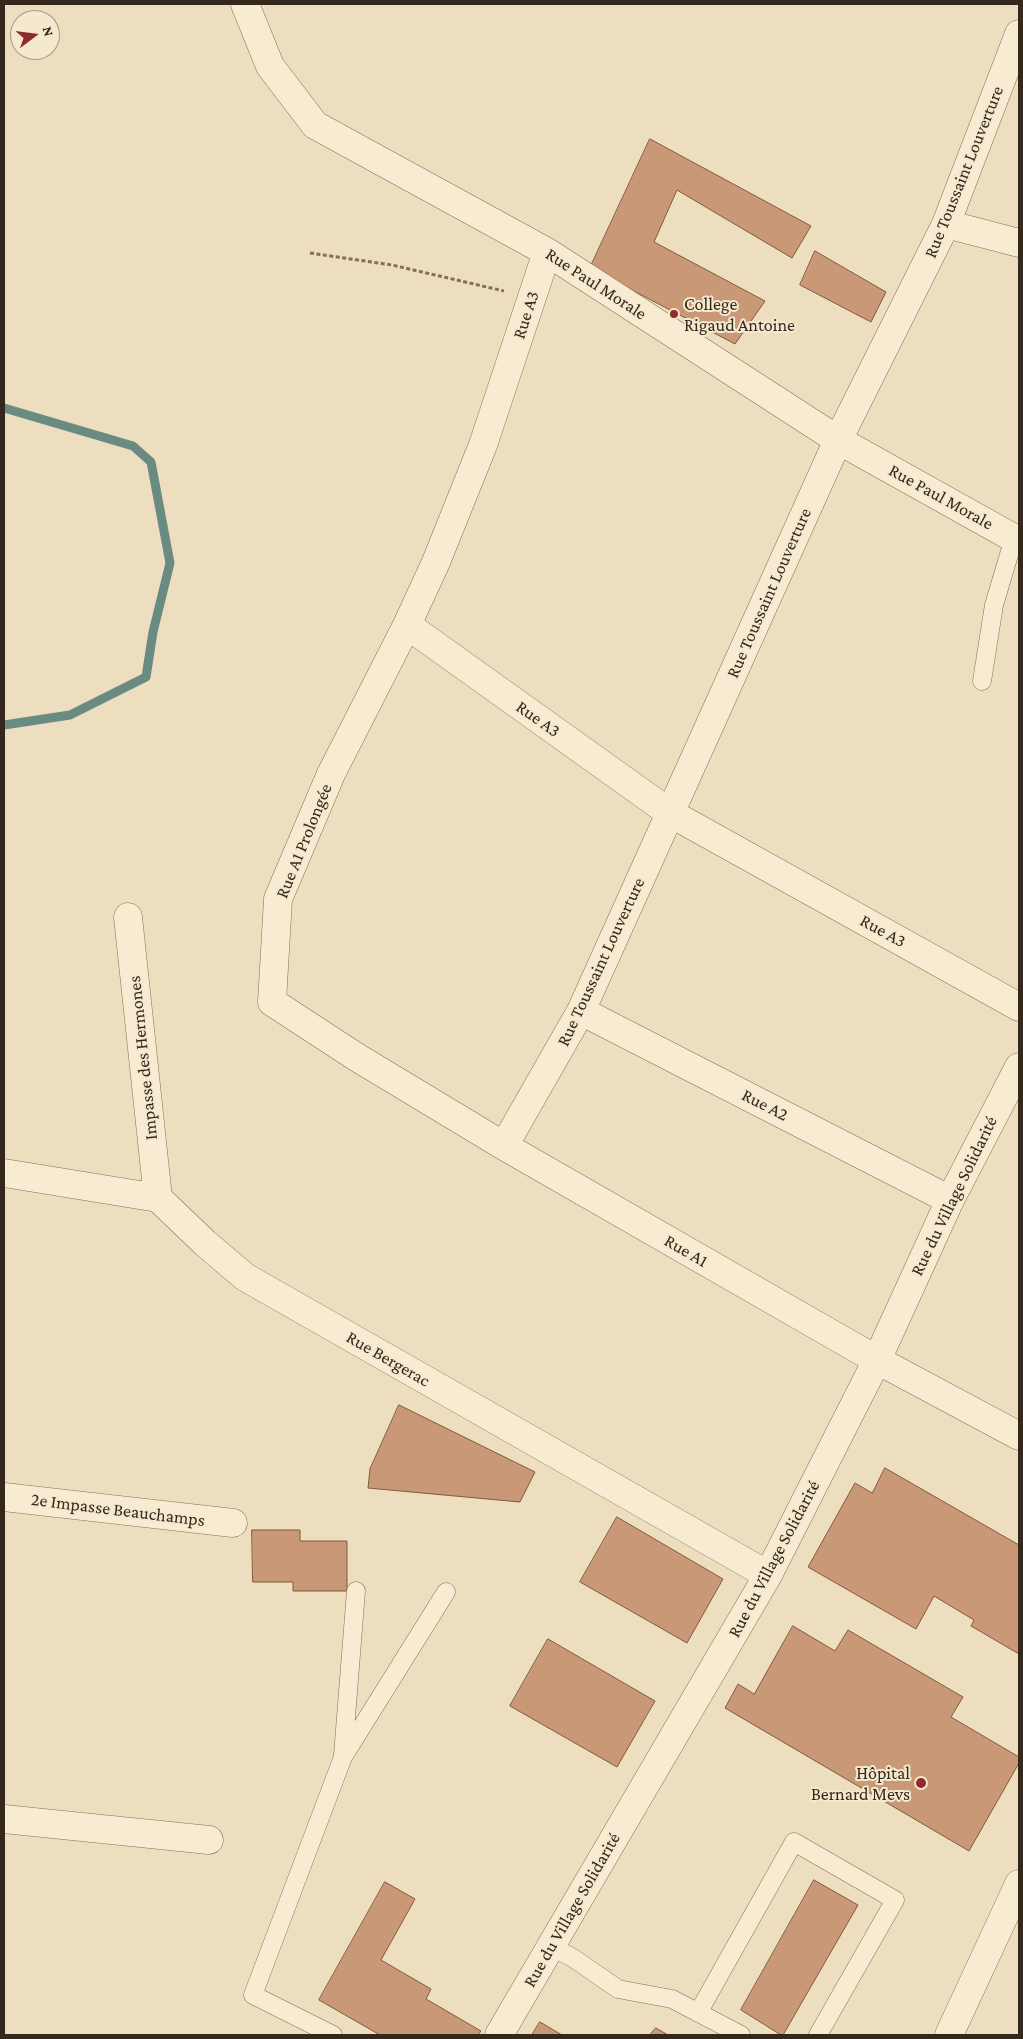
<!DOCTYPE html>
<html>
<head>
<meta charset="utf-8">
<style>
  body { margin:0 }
  #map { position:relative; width:1023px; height:2039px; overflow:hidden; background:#ecdebf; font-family:"Crimson Pro",serif }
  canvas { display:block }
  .frame { position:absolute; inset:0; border:5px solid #34271c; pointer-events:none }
  .north { position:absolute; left:10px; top:10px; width:50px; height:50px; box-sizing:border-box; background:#f4e9ce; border:1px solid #a79b87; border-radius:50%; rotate:75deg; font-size:14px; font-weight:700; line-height:20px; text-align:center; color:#34271c }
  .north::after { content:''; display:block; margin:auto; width:18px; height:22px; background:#912a2c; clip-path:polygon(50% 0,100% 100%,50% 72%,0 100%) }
</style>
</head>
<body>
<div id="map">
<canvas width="1023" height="2039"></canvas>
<div class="frame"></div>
<div class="north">N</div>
</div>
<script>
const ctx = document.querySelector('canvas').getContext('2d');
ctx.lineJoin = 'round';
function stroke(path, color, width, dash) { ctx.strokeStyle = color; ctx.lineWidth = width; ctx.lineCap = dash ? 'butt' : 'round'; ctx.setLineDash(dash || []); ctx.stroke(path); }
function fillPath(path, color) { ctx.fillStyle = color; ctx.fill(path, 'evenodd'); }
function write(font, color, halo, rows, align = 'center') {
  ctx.font = font + ' "Crimson Pro",serif'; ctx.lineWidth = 4; ctx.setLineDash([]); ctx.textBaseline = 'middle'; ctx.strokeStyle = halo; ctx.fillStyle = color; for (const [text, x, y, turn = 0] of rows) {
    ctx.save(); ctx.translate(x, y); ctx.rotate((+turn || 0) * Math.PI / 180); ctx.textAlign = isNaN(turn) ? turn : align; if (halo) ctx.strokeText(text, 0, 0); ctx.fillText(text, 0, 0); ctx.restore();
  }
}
stroke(new Path2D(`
  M 4,408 L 133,446 L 151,462 L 170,563 L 153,632 L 146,677 L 70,715 L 4,725`), '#6a8b82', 9);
const building = new Path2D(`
  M 650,139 L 811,226 L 792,258 L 677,190 L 654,242 L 765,301 L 735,344 L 590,268 Z
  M 815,251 L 886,292 L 871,322 L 800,285 Z
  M 399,1405 L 535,1472 L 520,1502 L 368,1488 L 370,1469 Z
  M 885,1468 L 1019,1545 L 1019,1654 L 971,1626 L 974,1620 L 934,1596 L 916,1629 L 808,1567 L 855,1483 L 872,1493 Z
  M 617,1517 L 723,1579 L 687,1643 L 580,1582 Z
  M 252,1530 L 300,1530 L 300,1541 L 347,1541 L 347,1591 L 293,1591 L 293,1582 L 253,1582 Z
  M 793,1626 L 835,1651 L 848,1630 L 963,1697 L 951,1717 L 1019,1757 L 1019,1763 L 969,1851 L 725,1708 L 738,1684 L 754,1694 Z
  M 548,1639 L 655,1701 L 617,1767 L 510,1706 Z
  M 814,1880 L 858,1905 L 783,2035 L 781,2035 L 741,2010 Z
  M 385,1882 L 415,1899 L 381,1960 L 431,1989 L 426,1999 L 481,2031 L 478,2035 L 380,2035 L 319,2000 Z
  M 540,2022 L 562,2035 L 532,2035 Z
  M 656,2028 L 668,2035 L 650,2035 Z`);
fillPath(building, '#c99876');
stroke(building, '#82593f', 1);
const lane = new Path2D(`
  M 982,681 L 994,605 L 1014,538
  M 343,1755 L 356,1591
  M 551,1946 L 573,1958 L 618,1989 L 672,1999 L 741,2035
  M 698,2013 L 794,1842 L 895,1900 L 818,2035
  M 333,2035 L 253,1995 L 343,1757 L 446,1592`);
const street = new Path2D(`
  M 245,4 L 270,66 L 315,125 L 547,252 L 838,440 L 1019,541
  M 946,224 L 1019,243
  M 547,252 L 483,445 L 436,562 L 407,625 L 670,813 L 1019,1007
  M 407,625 L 331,774 L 278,899 L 272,1002 L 358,1058 L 504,1146 L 877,1360 L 1019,1436
  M 128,917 L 158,1198
  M 581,1011 L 950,1200
  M 504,1146 L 581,1011 L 838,440 L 946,224 L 1019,34
  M 4,1173 L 158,1198 L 205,1243 L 245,1277 L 768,1575
  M 4,1497 L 233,1523
  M 4,1819 L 209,1840
  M 499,2035 L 768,1575 L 877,1360 L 950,1200 L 1019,1067
  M 949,2035 L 1019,1884`);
stroke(lane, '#846f58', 19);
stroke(street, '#846f58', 29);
stroke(new Path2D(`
  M 310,253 L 392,265 L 504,291`), '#846f58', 3, [4, 2.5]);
stroke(lane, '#f7ecd2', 18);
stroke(street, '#f7ecd2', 28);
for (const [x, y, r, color] of [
  [674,314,5,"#912a2c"],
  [921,1783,6,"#912a2c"]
]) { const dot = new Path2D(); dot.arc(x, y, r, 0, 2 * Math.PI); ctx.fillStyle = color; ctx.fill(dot); stroke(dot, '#f4e9ce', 2); }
write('18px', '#34271c', '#f4e9ce', [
  ["Rue Toussaint Louverture",964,172,-68],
  ["Rue Paul Morale",596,284,33],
  ["Rue A3",526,315,-72],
  ["Rue Paul Morale",941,497,29],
  ["Rue Toussaint Louverture",769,593,-66],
  ["Rue A3",538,719,35],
  ["Rue A1 Prolongée",304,841,-68],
  ["Rue A3",883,931,29],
  ["Rue Toussaint Louverture",601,962,-65],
  ["Impasse des Hermones",143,1058,-96],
  ["Rue A2",765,1105,27],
  ["Rue du Village Solidarité",954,1196,-64],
  ["Rue A1",686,1251,30],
  ["Rue Bergerac",388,1359,30],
  ["2e Impasse Beauchamps",118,1510,7],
  ["Rue du Village Solidarité",774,1559,-62],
  ["Rue du Village Solidarité",572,1910,-60]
]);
write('18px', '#34271c', '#f4e9ce', [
  ["College",684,304],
  ["Rigaud Antoine",684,325],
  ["Hôpital",910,1773,"right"],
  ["Bernard Mevs",910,1794,"right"]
], 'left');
</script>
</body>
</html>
